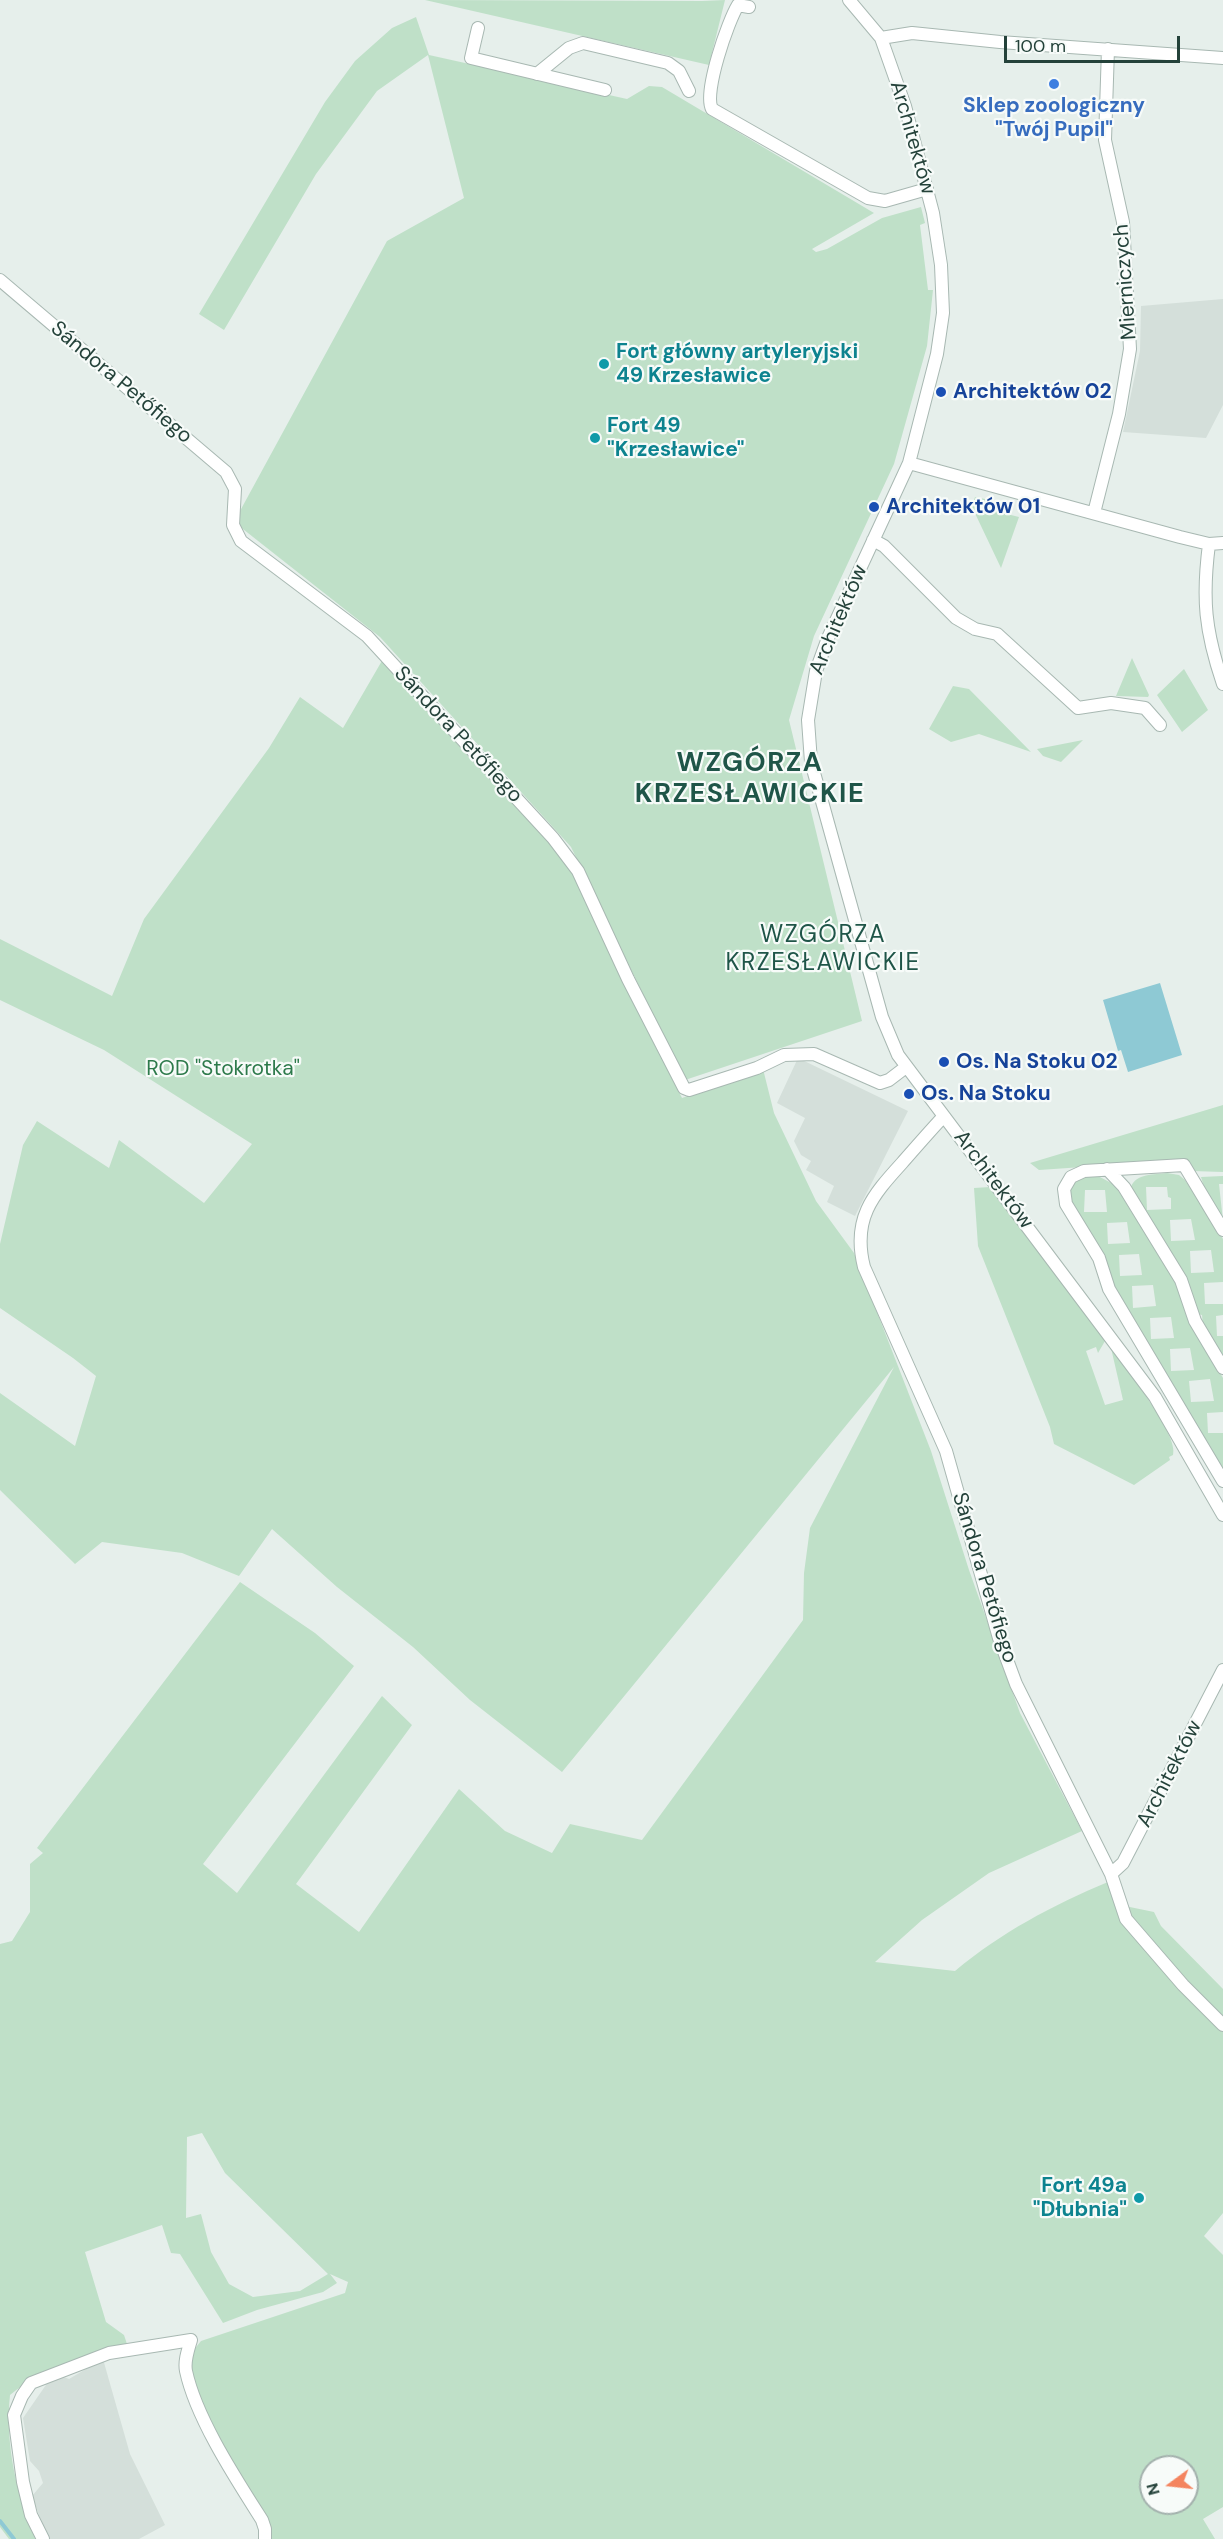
<!DOCTYPE html>
<html>
<head>
<meta charset="utf-8">
<style>
  body { margin:0 }
  #map { position:relative; width:1223px; height:2539px; overflow:hidden; background:#e6efeb; font-family:"DM Sans",sans-serif }
  canvas { display:block }
  .north { position:absolute; left:1139px; top:2455px; width:60px; height:60px; box-sizing:border-box; background:#f7fbf9; border:2px solid #a3b1ad; border-radius:50%; rotate:255deg; font-size:16px; font-weight:700; line-height:24px; text-align:center; color:#24423a }
  .north::after { content:''; display:block; margin:auto; width:21px; height:27px; background:#f4845f; clip-path:polygon(50% 0,100% 100%,50% 72%,0 100%) }
  .scale { position:absolute; left:1004px; top:36px; width:176px; height:27px; box-sizing:border-box; border:3px solid #24423a; border-top:0; padding-left:8px; font-size:18px; line-height:21px; white-space:nowrap; color:#24423a; -webkit-text-stroke:4px #f7fbf9; paint-order:stroke }
</style>
</head>
<body>
<div id="map">
<canvas width="1223" height="2539"></canvas>
<div class="north">N</div>
<div class="scale">100 m</div>
</div>
<script>
const ctx = document.querySelector('canvas').getContext('2d');
ctx.lineJoin = 'round';
function fillPath(path, color) { ctx.fillStyle = color; ctx.fill(path, 'evenodd'); }
function stroke(path, color, width, dash) { ctx.strokeStyle = color; ctx.lineWidth = width; ctx.lineCap = dash ? 'butt' : 'round'; ctx.setLineDash(dash || []); ctx.stroke(path); }
function write(font, color, halo, rows, align = 'center') {
  ctx.font = font + ' "DM Sans",sans-serif'; ctx.lineWidth = 4.5; ctx.setLineDash([]); ctx.textBaseline = 'middle'; ctx.strokeStyle = halo; ctx.fillStyle = color; for (const [text, x, y, turn = 0] of rows) {
    ctx.save(); ctx.translate(x, y); ctx.rotate((+turn || 0) * Math.PI / 180); ctx.textAlign = isNaN(turn) ? turn : align; if (halo) ctx.strokeText(text, 0, 0); ctx.fillText(text, 0, 0); ctx.restore();
  }
}
fillPath(new Path2D(`
  M 1223,299 L 1223,405 L 1206,438 L 1123,432 L 1140,351 L 1141,306 Z
  M 798,1058 L 908,1111 L 855,1216 L 827,1202 L 834,1186 L 806,1170 L 811,1161 L 801,1155 L 794,1141 L 805,1118 L 777,1103 Z
  M 103,2359 L 130,2454 L 165,2525 L 139,2539 L 48,2539 L 32,2496 L 43,2483 L 39,2471 L 30,2461 L 23,2418 L 48,2382 L 64,2377 L 69,2379 Z`), '#d4dfda');
fillPath(new Path2D(`
  M 425,0 L 702,1 L 725,0 L 709,65 Z
  M 416,17 L 429,55 L 627,99 L 649,86 L 662,87 L 874,213 L 812,249 L 816,252 L 827,249 L 882,218 L 921,207 L 925,223 L 920,225 L 928,290 L 933,290 L 927,346 L 894,464 L 814,636 L 789,720 L 862,1021 L 685,1080 L 571,847 L 380,637 L 234,522 L 387,241 L 464,198 L 428,55 L 377,91 L 316,174 L 224,330 L 199,314 L 325,102 L 355,61 L 392,28 Z
  M 975,497 L 985,499 L 991,510 L 1019,517 L 1001,568 L 972,507 Z
  M 1132,658 L 1149,695 L 1148,697 L 1116,696 Z
  M 383,659 L 468,756 L 566,861 L 682,1098 L 763,1069 L 774,1113 L 816,1201 L 854,1253 L 931,1451 L 969,1570 L 1020,1713 L 1082,1831 L 989,1873 L 922,1920 L 875,1962 L 955,1971 C 1002,1932 1051,1906 1108,1882 L 1120,1905 L 1154,1912 L 1161,1926 L 1223,1989 L 1223,2213 L 1204,2236 L 1223,2255 L 1223,2507 L 1203,2519 L 1215,2539 L 270,2539 C 239,2481 199,2422 188,2357 L 201,2341 L 345,2293 L 348,2282 L 330,2274 L 337,2283 L 323,2292 L 257,2310 L 223,2323 L 180,2254 L 171,2253 L 162,2225 L 85,2252 L 106,2322 L 124,2335 L 127,2344 C 84,2357 45,2366 10,2395 C 5,2443 16,2495 36,2539 L 9,2539 L 0,2527 L 0,1944 L 12,1941 L 30,1912 L 30,1864 L 43,1853 L 37,1848 L 240,1582 L 315,1633 L 354,1666 L 203,1864 L 237,1893 L 382,1696 L 412,1725 L 296,1884 L 359,1932 L 459,1789 L 505,1831 L 552,1853 L 570,1824 L 642,1840 L 803,1620 L 804,1573 L 810,1528 L 894,1367 L 562,1772 L 470,1700 L 413,1647 L 337,1587 L 272,1529 L 239,1576 L 182,1553 L 102,1542 L 75,1564 L 0,1490 L 0,1393 L 75,1446 L 96,1376 L 73,1358 L 0,1308 L 0,1244 L 23,1145 L 37,1121 L 109,1168 L 119,1140 L 204,1203 L 252,1144 L 104,1050 L 0,1000 L 0,939 L 112,996 L 144,919 L 269,748 L 300,697 L 343,728 ZM 202,2133 L 225,2173 L 328,2274 L 300,2291 L 253,2297 L 229,2284 L 211,2252 L 201,2214 L 186,2218 L 187,2137 ZM 1151,2467 L 1187,2467 L 1187,2503 L 1151,2503 Z
  M 1184,669 L 1208,710 L 1182,732 L 1157,695 Z
  M 953,686 L 969,689 L 1031,752 L 979,734 L 951,742 L 929,729 Z
  M 1083,740 L 1061,762 L 1043,756 L 1037,749 Z
  M 1223,1105 L 1223,1172 L 1192,1171 L 1185,1160 L 1039,1170 L 1030,1163 Z
  M 1167,1173 L 1179,1175 L 1185,1180 L 1223,1239 L 1223,1282 L 1204,1283 L 1205,1304 L 1223,1304 L 1223,1315 L 1216,1316 L 1217,1336 L 1223,1336 L 1223,1360 L 1203,1325 L 1202,1315 L 1197,1314 L 1131,1187 C 1136,1173 1154,1175 1167,1173 ZM 1146,1187 L 1167,1187 L 1168,1197 L 1171,1198 L 1171,1209 L 1147,1210 ZM 1191,1219 L 1195,1240 L 1171,1241 L 1170,1220 ZM 1211,1250 L 1214,1272 L 1191,1273 L 1190,1251 Z
  M 1089,1176 L 1098,1176 L 1115,1185 L 1178,1287 L 1188,1319 L 1223,1378 L 1223,1412 L 1207,1413 L 1208,1433 L 1223,1433 L 1223,1471 L 1138,1331 L 1069,1203 C 1069,1187 1073,1180 1089,1176 ZM 1085,1190 L 1105,1190 L 1107,1212 L 1084,1212 ZM 1127,1222 L 1130,1243 L 1108,1244 L 1107,1223 ZM 1139,1254 L 1142,1275 L 1120,1276 L 1119,1255 ZM 1153,1285 L 1156,1306 L 1133,1308 L 1132,1286 ZM 1171,1317 L 1174,1338 L 1151,1339 L 1150,1318 ZM 1190,1348 L 1194,1370 L 1171,1371 L 1170,1349 ZM 1210,1379 L 1214,1401 L 1191,1402 L 1189,1381 Z
  M 1223,1176 L 1223,1184 L 1219,1184 L 1223,1221 L 1206,1193 L 1201,1177 Z
  M 990,1187 L 1105,1341 L 1098,1353 L 1096,1347 L 1086,1351 L 1105,1405 L 1123,1400 L 1111,1348 C 1124,1366 1180,1436 1173,1455 L 1169,1457 L 1170,1460 L 1134,1485 L 1054,1444 L 1050,1427 L 978,1246 L 974,1188 Z`), '#bfe0c8');
fillPath(new Path2D(`
  M 1160,983 L 1182,1055 L 1128,1072 L 1121,1050 L 1118,1051 L 1103,1000 Z`), '#8ec9d4');
stroke(new Path2D(`
  M 0,2521 L 14,2539`), '#8ec9d4', 4);
const minor = new Path2D(`
  M 849,0 L 881,38 L 905,106 L 933,213 L 941,265 L 943,313 L 937,354 L 909,463 L 828,638 L 816,671 L 808,720 L 811,762 L 882,1017 L 898,1055 L 1155,1397 L 1223,1515
  M 749,7 L 738,5 C 728,21 703,93 712,109 L 868,198 L 885,201 L 927,189
  M 478,28 L 471,58 L 605,90
  M 881,38 L 912,33 L 1000,42 L 1223,58
  M 537,74 L 569,48 L 583,43 L 668,63 L 679,71 L 689,91
  M 0,280 L 226,472 L 235,489 L 233,525 L 241,541 L 367,636 L 553,838 L 578,871 L 628,979 L 684,1088 L 689,1090 L 757,1068 L 784,1055 L 814,1054 L 880,1083 L 889,1080 L 906,1067
  M 909,463 L 1180,537 L 1209,544 L 1223,543
  M 1094,513 L 1119,414 L 1130,349 L 1123,222 L 1105,140 L 1108,49
  M 873,540 L 884,546 L 956,618 L 975,629 L 997,634 L 1078,708 L 1111,703 L 1145,708 L 1160,725
  M 1209,544 C 1202,599 1205,631 1223,684
  M 943,1117 C 929,1132 916,1147 902,1163 C 872,1196 852,1219 864,1267 L 946,1451 L 999,1638 L 1016,1684 L 1111,1874 L 1126,1919 L 1183,1985 L 1223,2025
  M 1107,1169 L 1124,1187 L 1181,1280 L 1195,1321 L 1223,1368
  M 1223,1230 L 1184,1165 L 1084,1171 L 1071,1177 L 1064,1189 L 1066,1204 L 1099,1258 L 1109,1289 L 1223,1481
  M 1111,1874 L 1123,1863 L 1223,1670
  M 43,2539 L 31,2515 L 23,2482 L 14,2415 L 22,2396 L 31,2383 L 109,2353 L 191,2340 C 188,2350 184,2361 186,2371 C 196,2418 236,2479 262,2520 L 265,2529 L 265,2539`);
stroke(minor, '#a8b8b2', 14);
stroke(minor, '#fff', 12);
for (const [x, y, r, color] of [
  [1054,84,6,"#3f7fe0"],
  [604,364,6,"#0f9aa8"],
  [941,392,6,"#1a4fb4"],
  [595,438,6,"#0f9aa8"],
  [874,507,6,"#1a4fb4"],
  [944,1062,6,"#1a4fb4"],
  [909,1094,6,"#1a4fb4"],
  [1139,2198,6,"#0f9aa8"]
]) { const dot = new Path2D(); dot.arc(x, y, r, 0, 2 * Math.PI); ctx.fillStyle = color; ctx.fill(dot); stroke(dot, '#f7fbf9', 2); }
write('bold 21px', '#366cbe', '#f7fbf9', [
  ["Sklep zoologiczny",1054,106],
  ["\"Twój Pupil\"",1054,130]
]);
write('21px', '#24423a', '#f7fbf9', [
  ["Architektów",912,138,74],
  ["Mierniczych",1126,282,-94],
  ["Sándora Petőfiego",121,383,40],
  ["Architektów",839,620,-67],
  ["Sándora Petőfiego",458,735,47],
  ["Architektów",993,1180,53],
  ["Sándora Petőfiego",984,1578,73],
  ["Architektów",1170,1774,-63]
]);
write('bold 21px', '#0d838f', '#f7fbf9', [
  ["Fort główny artyleryjski",616,352],
  ["49 Krzesławice",616,376],
  ["Fort 49",607,426],
  ["\"Krzesławice\"",607,450],
  ["Fort 49a",1127,2186,"right"],
  ["\"Dłubnia\"",1127,2210,"right"]
], 'left');
write('bold 21px', '#164399', '#f7fbf9', [
  ["Architektów 02",953,392],
  ["Architektów 01",886,507],
  ["Os. Na Stoku 02",956,1062],
  ["Os. Na Stoku",921,1094]
], 'left');
write('21px', '#2d7a4b', '#f7fbf9', [
  ["ROD \"Stokrotka\"",223,1069]
]);
ctx.letterSpacing = '1.5px';
write('24px', '#1f5548', '#f7fbf9', [
  ["WZGÓRZA",823,936],
  ["KRZESŁAWICKIE",823,964]
]);
ctx.letterSpacing = '0px';
ctx.letterSpacing = '1.5px';
write('bold 27px', '#1f5548', '#f7fbf9', [
  ["WZGÓRZA",750,764],
  ["KRZESŁAWICKIE",750,795]
]);
ctx.letterSpacing = '0px';
</script>
</body>
</html>
